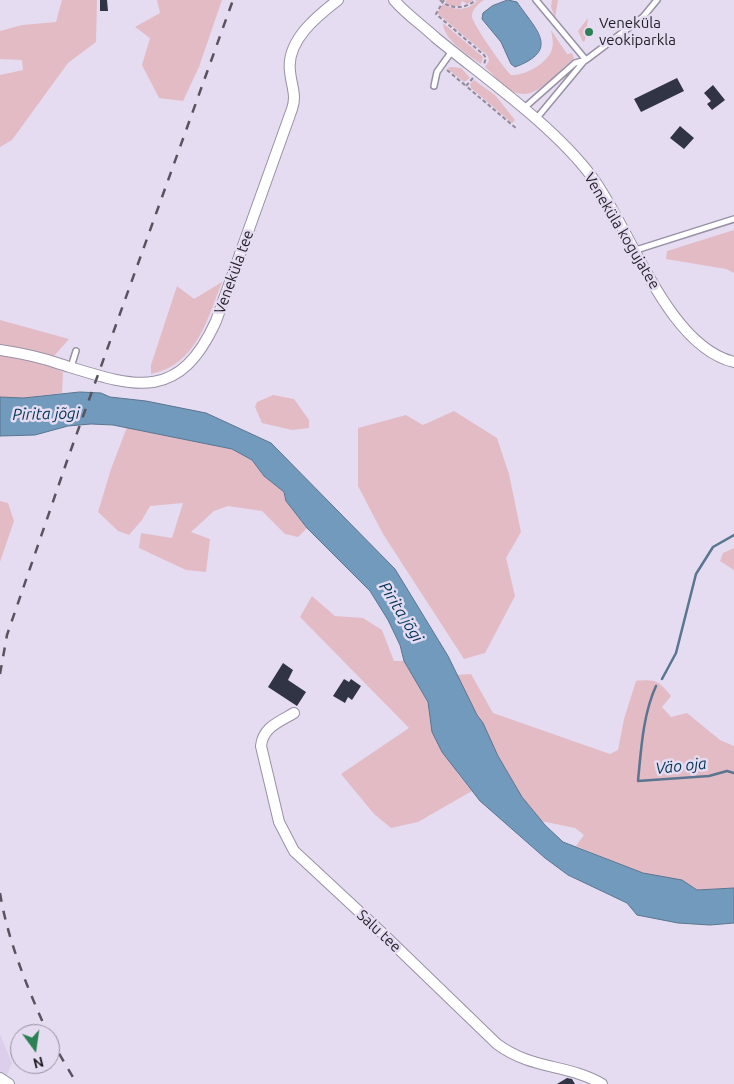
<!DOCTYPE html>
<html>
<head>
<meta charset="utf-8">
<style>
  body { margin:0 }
  #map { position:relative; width:734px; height:1084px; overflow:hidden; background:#e5dcf2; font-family:Ubuntu,sans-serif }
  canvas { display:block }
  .north { position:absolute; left:10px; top:1024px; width:50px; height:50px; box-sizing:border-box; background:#e5dcf2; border:1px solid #9790a0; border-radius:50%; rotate:166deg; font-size:14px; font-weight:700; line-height:20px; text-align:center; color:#211e26 }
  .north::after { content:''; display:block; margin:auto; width:18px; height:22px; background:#2b8154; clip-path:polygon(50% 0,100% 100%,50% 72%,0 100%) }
</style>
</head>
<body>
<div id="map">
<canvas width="734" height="1084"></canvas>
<div class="north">N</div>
</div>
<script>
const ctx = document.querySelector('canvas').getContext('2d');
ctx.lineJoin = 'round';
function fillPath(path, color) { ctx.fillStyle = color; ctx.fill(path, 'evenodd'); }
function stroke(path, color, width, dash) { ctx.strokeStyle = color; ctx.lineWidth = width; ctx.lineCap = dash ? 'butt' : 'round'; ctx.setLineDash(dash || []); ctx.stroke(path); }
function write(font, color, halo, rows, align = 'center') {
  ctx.font = font + ' Ubuntu,sans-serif'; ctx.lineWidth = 5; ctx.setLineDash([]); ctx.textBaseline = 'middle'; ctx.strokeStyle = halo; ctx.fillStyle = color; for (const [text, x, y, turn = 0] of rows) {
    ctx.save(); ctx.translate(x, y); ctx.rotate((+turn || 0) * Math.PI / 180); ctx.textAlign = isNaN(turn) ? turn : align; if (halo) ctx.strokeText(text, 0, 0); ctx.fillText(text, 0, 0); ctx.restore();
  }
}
fillPath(new Path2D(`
  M 0,1034 L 12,1063 L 3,1084 L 0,1084 Z`), '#dbcfec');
fillPath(new Path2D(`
  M 62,0 L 97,0 L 96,42 L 68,63 L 12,140 L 0,147 L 0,75 L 23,70 L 22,60 L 0,59 L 0,31 L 22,25 L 56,22 Z
  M 157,0 L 222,0 L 199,67 L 183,101 L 159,98 L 142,65 L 150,38 L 135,27 L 160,13 Z
  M 447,0 L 474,0 L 467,4 L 462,1 L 460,6 L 450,6 L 445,2 Z
  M 478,0 L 484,0 C 479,3 472,9 472,16 C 471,22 505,70 511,75 C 525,76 548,63 552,49 C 554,42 552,37 551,30 L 567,54 L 572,53 L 574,59 C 554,72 535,107 508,89 C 500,83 493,74 485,67 L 489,61 L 488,56 L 437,13 L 443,4 C 455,11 468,11 478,0 Z
  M 552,0 L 558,0 L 555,18 L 551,7 Z
  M 588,18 L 585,41 L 583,42 L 578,31 Z
  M 443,23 L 483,57 L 481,64 C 469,55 443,40 443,23 Z
  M 452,67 L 461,68 L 470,78 L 464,82 L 447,68 Z
  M 474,80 L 495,95 L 515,120 L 512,123 L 471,88 L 470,84 Z
  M 734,230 L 734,273 L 726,269 L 666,259 L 667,251 Z
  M 222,282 C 208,319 195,366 151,374 L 151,365 L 177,286 L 194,299 Z
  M 0,320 L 69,339 L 54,356 L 0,344 Z
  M 0,355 L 46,364 L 63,372 L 62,393 L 23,398 L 0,397 Z
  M 273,395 L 294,399 L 309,420 L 309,428 L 292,430 L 262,423 L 255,407 L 257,402 Z
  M 454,411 L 497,438 L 509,474 L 521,532 L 506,558 L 515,596 L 485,653 L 464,659 L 383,534 L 358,486 L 358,428 L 406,415 L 423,425 Z
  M 127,427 L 232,449 L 252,460 L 264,476 L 284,492 L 286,501 L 307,528 L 298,537 L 285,534 L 262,511 L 228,506 L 214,511 L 191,532 L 210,539 L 206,572 L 186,570 L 139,548 L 141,533 L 172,538 L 183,503 L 150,506 L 142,520 L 129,535 L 118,531 L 98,512 L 111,469 Z
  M 0,501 L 8,503 L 14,521 L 0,562 Z
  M 734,548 L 734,570 L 720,561 L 723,553 Z
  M 312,596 L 335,616 L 363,618 L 382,630 L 394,661 L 404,661 L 428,702 L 430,715 L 458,774 L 472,791 L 418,822 L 391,828 L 374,814 L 341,774 L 409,728 L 300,617 Z
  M 471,674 L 493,713 L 610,754 L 618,750 L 624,719 L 636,681 C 656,679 659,681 671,696 L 662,707 L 671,717 L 687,713 L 720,740 L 734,746 L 734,888 L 697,890 L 682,880 L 643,873 L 576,846 L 584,835 L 575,828 L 541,821 L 522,797 L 498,756 L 483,723 L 477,715 L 457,675 Z`), '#e3bbc4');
const water = new Path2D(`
  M 508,0 L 517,2 C 536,30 561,50 515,67 L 511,64 L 501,42 L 482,19 L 483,13 L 492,6 Z
  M 80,392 L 101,393 L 110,397 L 146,401 L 206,413 L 271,443 L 395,569 L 448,656 L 477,715 L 483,723 L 498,756 L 522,797 L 545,825 L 563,842 L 643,873 L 682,880 L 697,890 L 734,888 L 734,923 L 710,925 L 678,923 L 637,915 L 627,903 L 568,875 L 545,858 L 480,801 L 442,752 L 432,732 L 428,702 L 404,661 L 400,645 L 388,620 L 370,591 L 307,528 L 286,501 L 284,492 L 264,476 L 252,460 L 232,449 L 113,425 L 91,424 L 68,426 L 35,435 L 0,436 L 0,397 L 23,398 Z`);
fillPath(water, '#729abc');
stroke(water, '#5a758f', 1);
stroke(new Path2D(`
  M 662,679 L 676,653 L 696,574 L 713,547 L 734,535
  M 656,686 C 643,714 641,750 638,781 L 709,776 L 727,771 L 734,773`), '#5a758f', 2.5);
fillPath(new Path2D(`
  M 100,0 L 107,0 L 108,11 L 100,11 Z
  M 677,78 L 684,91 L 641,112 L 634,99 Z
  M 713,85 L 725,100 L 712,110 L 707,104 L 711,101 L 704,93 Z
  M 680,126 L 694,138 L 684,149 L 670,138 Z
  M 283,663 L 293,670 L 288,680 L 306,692 L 297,706 L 268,687 Z
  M 344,679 L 349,682 L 351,679 L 361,686 L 352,700 L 348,697 L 345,703 L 333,696 Z
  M 567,1078 L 572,1079 L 575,1084 L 557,1084 Z`), '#303445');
const service = new Path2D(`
  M 536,0 L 586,60
  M 434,86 L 437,72 L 452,51
  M 523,109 L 575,63 L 586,60 L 643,17 L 657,0
  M 536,119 L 585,60
  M 636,250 L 734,219
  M 71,367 L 76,351`);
const minor = new Path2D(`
  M 394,0 C 406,14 422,25 436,38 C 486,79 554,126 592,177 C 631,229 667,346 734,362
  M 0,350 C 20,353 40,357 60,364 C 132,386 178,405 216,321 L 292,109 C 297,95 291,85 290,71 C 286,41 317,16 338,0
  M 294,713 C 279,722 263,727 261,746 L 279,822 L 294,851 L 380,931 L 497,1044 C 532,1070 568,1064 602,1084
  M 0,1078 L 9,1084`);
stroke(service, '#9890a4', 8);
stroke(minor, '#9890a4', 12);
stroke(new Path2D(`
  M 440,0 C 451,10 465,9 476,0
  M 444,0 L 436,14 L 484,55 L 486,58 L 484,64
  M 447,70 L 466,86
  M 473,78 L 466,86 L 517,129`), '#908a99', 2, [4, 2.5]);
stroke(service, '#fff', 5);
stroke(minor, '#fff', 10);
stroke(new Path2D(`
  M 0,674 L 7,635 L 68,458 L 233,0
  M 0,893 C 8,942 28,989 48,1034
  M 50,1038 L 77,1084`), '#58535f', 2.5, [9, 9]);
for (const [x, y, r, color] of [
  [589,32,5,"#2b8154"]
]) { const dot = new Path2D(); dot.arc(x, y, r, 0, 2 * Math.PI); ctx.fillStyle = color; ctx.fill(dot); stroke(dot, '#e5dcf2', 2); }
write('15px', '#211e26', '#e5dcf2', [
  ["Veneküla",599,23],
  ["veokiparkla",599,40]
], 'left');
write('15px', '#211e26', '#e5dcf2', [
  ["Veneküla kogujatee",622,231,59],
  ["Veneküla tee",234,272,-70],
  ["Salu tee",379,931,43]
]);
write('italic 16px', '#023456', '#e5dcf2', [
  ["Pirita jõgi",46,414,-1],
  ["Pirita jõgi",401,612,58],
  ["Väo oja",681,766,-6]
]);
</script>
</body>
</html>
